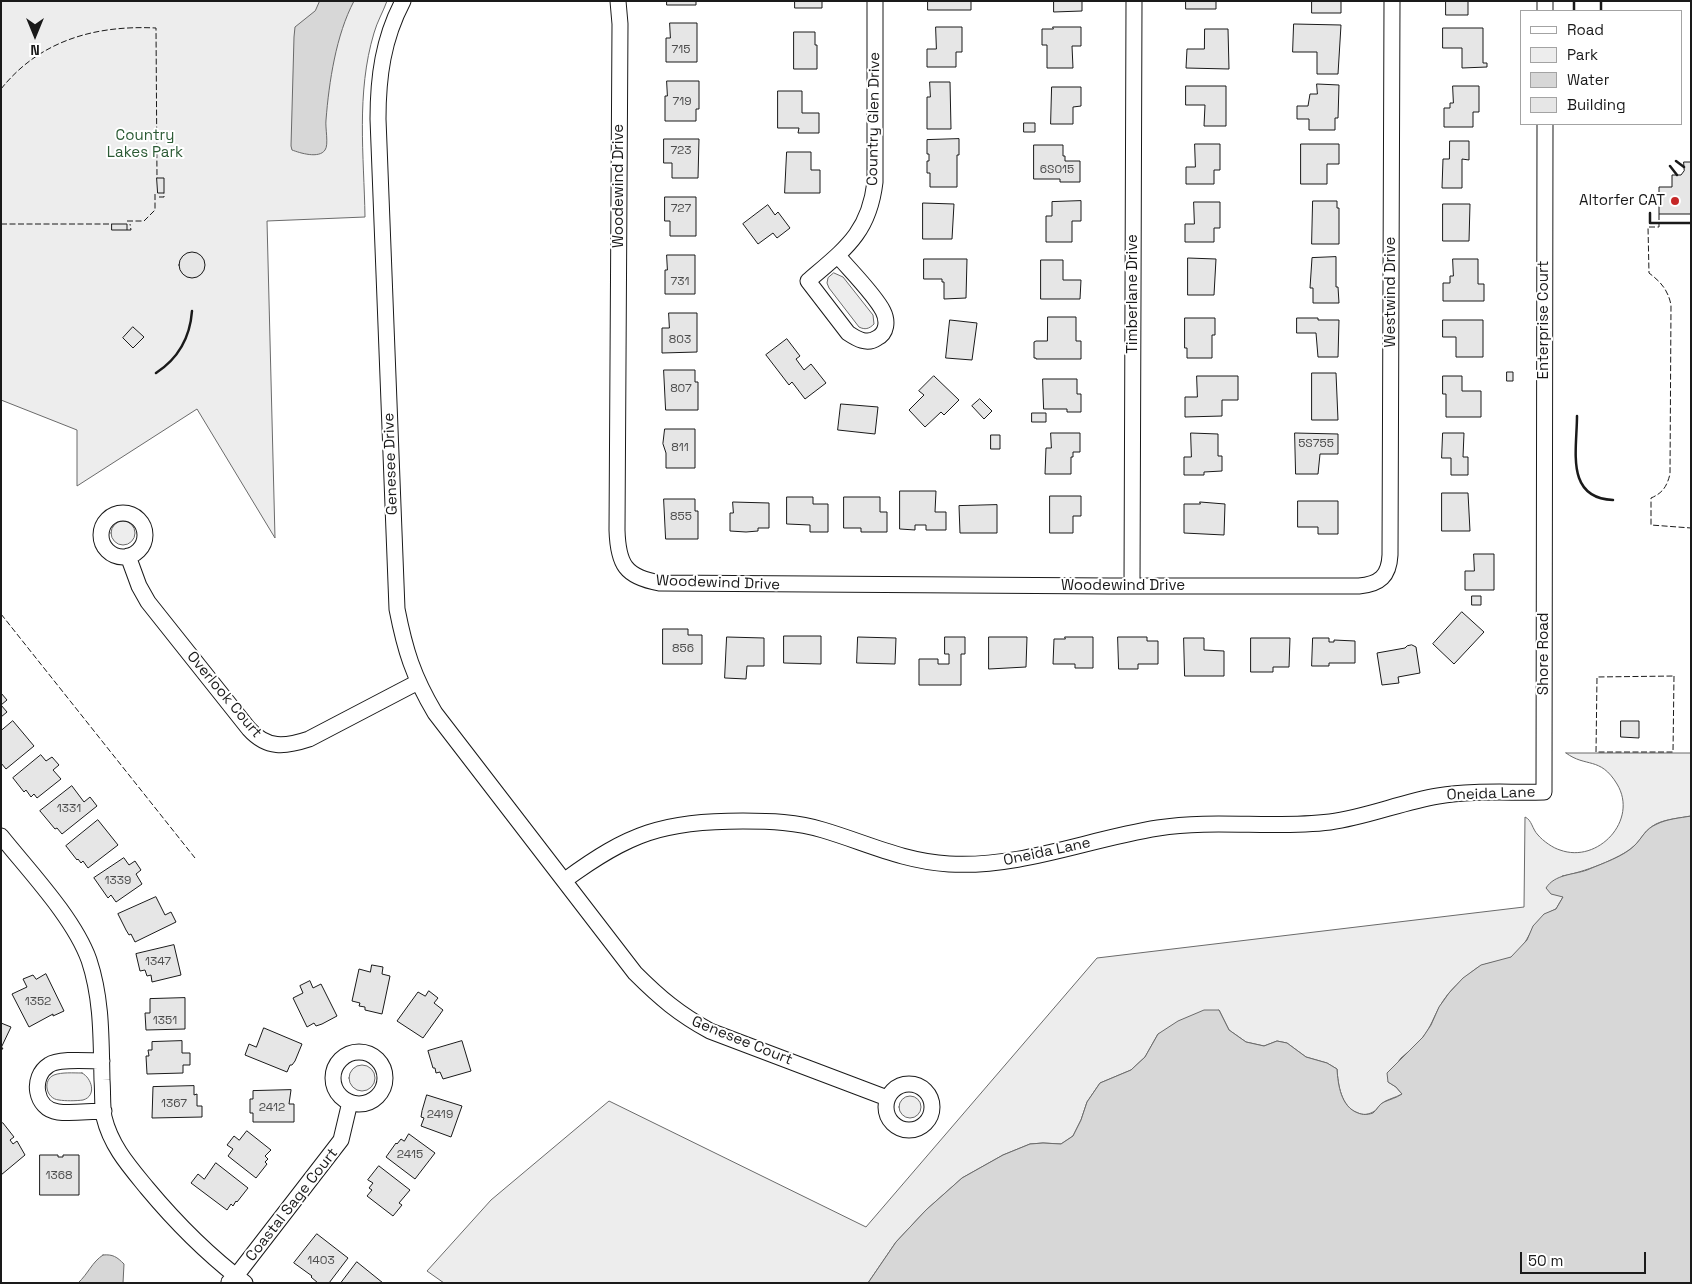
<!DOCTYPE html>
<html>
<head>
<meta charset="utf-8">
<style>
  body { margin:0 }
  #map { position:relative; width:1692px; height:1284px; overflow:hidden; background:#fff; font-family:"Space Grotesk",sans-serif }
  canvas { display:block }
  .frame { position:absolute; inset:0; border:2px solid #1a1a1a; pointer-events:none }
  .legend { position:absolute; left:1520px; top:10px; width:162px; height:115px; box-sizing:border-box; background:#fff; border:1px solid #a3a3a3; margin:0; padding:6px 9px; list-style:none; font-size:15px; color:#1a1a1a }
  .legend li { display:flex; align-items:center; gap:10px; height:25px }
  .legend b { width:25px; border:1px solid #a3a3a3 }
  .north { position:absolute; left:10px; top:10px; width:50px; height:50px; -webkit-text-stroke:4px #fff; paint-order:stroke; rotate:180deg; font-size:14px; font-weight:700; line-height:20px; text-align:center; color:#1a1a1a }
  .north::after { content:''; display:block; margin:auto; width:18px; height:22px; background:#1a1a1a; clip-path:polygon(50% 0,100% 100%,50% 72%,0 100%) }
  .scale { position:absolute; left:1520px; top:1252px; width:126px; height:22px; box-sizing:border-box; border:2px solid #1a1a1a; border-top:0; padding-left:6px; font-size:15px; line-height:18px; white-space:nowrap; color:#1a1a1a; -webkit-text-stroke:4px #fff; paint-order:stroke }
</style>
</head>
<body>
<div id="map">
<canvas width="1692" height="1284"></canvas>
<div class="frame"></div>
<ul class="legend">
<li><b style="height:6px;background:#fff"></b>Road</li>
<li><b style="height:14px;background:#ededed"></b>Park</li>
<li><b style="height:14px;background:#d7d7d7"></b>Water</li>
<li><b style="height:14px;background:#e6e6e6"></b>Building</li>
</ul>
<div class="north">N</div>
<div class="scale">50 m</div>
</div>
<script>
const ctx = document.querySelector('canvas').getContext('2d');
ctx.lineJoin = 'round';
function fillPath(path, color) { ctx.fillStyle = color; ctx.fill(path, 'evenodd'); }
function stroke(path, color, width, dash) { ctx.strokeStyle = color; ctx.lineWidth = width; ctx.lineCap = dash ? 'butt' : 'round'; ctx.setLineDash(dash || []); ctx.stroke(path); }
function write(font, color, halo, rows, align = 'center') {
  ctx.font = font + ' "Space Grotesk",sans-serif'; ctx.lineWidth = 4; ctx.setLineDash([]); ctx.textBaseline = 'middle'; ctx.strokeStyle = halo; ctx.fillStyle = color; for (const [text, x, y, turn = 0] of rows) {
    ctx.save(); ctx.translate(x, y); ctx.rotate((+turn || 0) * Math.PI / 180); ctx.textAlign = isNaN(turn) ? turn : align; if (halo) ctx.strokeText(text, 0, 0); ctx.fillText(text, 0, 0); ctx.restore();
  }
}
const green = new Path2D(`
  M 1,1 L 387,1 C 383,12 377,22 374,33 C 356,93 364,156 365,217 L 267,221 L 275,538 L 197,409 L 77,486 L 77,430 L 1,400 Z
  M 834,273 L 843,277 L 873,315 L 874,324 C 869,329 865,330 859,327 L 829,288 L 827,283 L 828,278 Z
  M111 533a12 12 0 1 1 24 0a12 12 0 1 1-24 0Z
  M 1566,753 L 1691,753 L 1691,816 C 1680,818 1666,819 1656,824 C 1643,831 1643,838 1634,846 C 1620,859 1581,873 1562,876 L 1563,897 L 1556,909 C 1528,921 1534,938 1513,956 C 1504,963 1487,961 1477,968 C 1462,979 1449,990 1440,1006 C 1434,1016 1431,1027 1423,1037 C 1417,1045 1409,1051 1401,1058 C 1396,1064 1392,1074 1388,1082 L 1396,1087 L 1402,1094 C 1395,1098 1387,1099 1381,1104 C 1378,1107 1376,1111 1373,1112 C 1367,1115 1363,1115 1358,1113 C 1341,1107 1338,1085 1337,1069 L 1327,1063 L 1306,1057 L 1287,1043 L 1277,1041 L 1264,1046 L 1246,1042 L 1229,1030 L 1219,1010 L 1158,1034 L 1145,1057 L 1131,1070 L 1100,1083 L 1087,1102 L 1081,1120 L 1073,1136 L 1061,1144 L 1043,1143 L 1030,1144 L 1003,1155 L 962,1178 L 926,1210 L 896,1242 L 868,1283 L 444,1283 L 427,1271 L 491,1200 L 609,1101 L 866,1227 L 1097,958 L 1524,907 L 1525,817 C 1532,820 1532,829 1538,835 C 1543,841 1553,848 1560,850 C 1598,864 1639,820 1617,784 C 1600,756 1586,768 1566,753 Z
  M349 1078a13 13 0 1 1 26 0a13 13 0 1 1-26 0Z
  M 82,1073 C 92,1078 97,1096 83,1100 C 76,1101 65,1101 59,1100 C 46,1099 42,1080 54,1075 C 62,1072 73,1073 82,1073 Z
  M899 1107a11 11 0 1 1 22 0a11 11 0 1 1-22 0Z`);
fillPath(green, '#ededed');
stroke(green, '#6a6a6a', 1);
const water = new Path2D(`
  M 320,1 L 354,1 C 336,35 329,82 326,120 C 325,127 329,145 325,150 C 319,159 300,153 292,150 L 291,146 L 294,37 L 295,27 L 315,11 Z
  M 1691,816 L 1691,1283 L 868,1283 L 896,1242 L 926,1210 L 962,1178 L 1003,1155 L 1030,1144 L 1043,1143 L 1061,1144 L 1073,1136 L 1081,1120 L 1087,1102 L 1100,1083 L 1131,1070 L 1145,1057 L 1158,1034 L 1178,1021 L 1204,1010 L 1219,1010 L 1229,1030 L 1246,1042 L 1264,1046 L 1277,1041 L 1287,1043 L 1306,1057 L 1327,1063 L 1337,1069 C 1338,1085 1341,1107 1358,1113 C 1363,1115 1367,1115 1373,1113 C 1377,1110 1379,1104 1384,1102 C 1391,1099 1396,1098 1402,1094 L 1396,1087 L 1388,1082 L 1387,1073 L 1423,1037 L 1431,1025 L 1439,1007 L 1449,993 L 1463,978 L 1481,965 L 1511,957 L 1527,940 L 1533,926 L 1544,914 L 1556,909 L 1563,897 L 1551,894 L 1546,888 C 1555,874 1573,875 1587,870 C 1601,864 1625,856 1635,845 C 1643,837 1645,829 1657,824 C 1667,819 1680,818 1691,816 Z
  M 103,1255 C 113,1254 117,1257 124,1264 L 123,1283 L 78,1283 C 88,1274 92,1262 103,1255 Z`);
fillPath(water, '#d7d7d7');
stroke(water, '#6a6a6a', 1);
const building = new Path2D(`
  M 667,1 L 696,1 L 696,5 L 667,5 Z
  M 795,1 L 822,1 L 822,8 L 795,8 Z
  M 928,1 L 971,1 L 971,10 L 928,10 Z
  M 1054,1 L 1082,1 L 1082,11 L 1054,12 Z
  M 1186,1 L 1216,1 L 1216,9 L 1186,9 Z
  M 1312,1 L 1341,1 L 1341,13 L 1312,13 Z
  M 1446,1 L 1468,1 L 1468,15 L 1446,15 Z
  M 670,23 L 697,23 L 697,62 L 666,62 L 666,38 L 670,38 Z
  M 1294,24 L 1341,25 L 1338,74 L 1317,74 L 1317,52 L 1293,52 Z
  M 936,27 L 962,27 L 962,52 L 956,52 L 956,67 L 927,67 L 927,49 L 936,49 Z
  M 1053,27 L 1081,27 L 1081,46 L 1072,46 L 1073,68 L 1047,68 L 1047,45 L 1042,45 L 1042,29 L 1053,29 Z
  M 1443,28 L 1483,28 L 1483,63 L 1487,63 L 1487,67 L 1462,68 L 1462,48 L 1443,48 Z
  M 1205,29 L 1228,29 L 1229,69 L 1186,68 L 1187,49 L 1204,49 Z
  M 794,32 L 815,32 L 815,45 L 817,45 L 817,69 L 794,69 Z
  M 667,81 L 699,81 L 699,109 L 696,109 L 696,121 L 665,121 L 665,96 L 667,96 Z
  M 930,82 L 950,82 L 951,129 L 927,129 L 927,97 L 930,97 Z
  M 1317,84 L 1339,85 L 1338,118 L 1335,118 L 1335,130 L 1309,130 L 1309,119 L 1297,119 L 1297,106 L 1308,106 L 1310,94 L 1317,94 Z
  M 1186,86 L 1226,86 L 1226,126 L 1204,126 L 1205,105 L 1186,105 Z
  M 1453,86 L 1479,86 L 1479,112 L 1473,112 L 1473,127 L 1444,127 L 1444,108 L 1450,108 L 1450,103 L 1453,103 Z
  M 1052,87 L 1081,87 L 1081,106 L 1073,107 L 1073,124 L 1051,124 Z
  M 778,91 L 802,91 L 802,113 L 819,113 L 819,133 L 798,133 L 799,128 L 778,128 Z
  M 1024,123 L 1035,123 L 1035,132 L 1024,132 Z
  M 664,139 L 699,139 L 698,178 L 672,178 L 672,163 L 664,163 Z
  M 959,139 L 959,155 L 957,155 L 957,187 L 930,187 L 930,173 L 927,173 L 927,161 L 929,161 L 929,154 L 927,154 L 927,140 Z
  M 1450,141 L 1469,141 L 1469,160 L 1462,159 L 1462,188 L 1442,188 L 1443,159 L 1449,159 Z
  M 1195,144 L 1220,144 L 1220,170 L 1214,170 L 1214,184 L 1186,184 L 1186,167 L 1195,167 Z
  M 1301,144 L 1339,144 L 1339,164 L 1327,164 L 1327,184 L 1301,184 Z
  M 1034,145 L 1063,145 L 1063,156 L 1065,156 L 1065,161 L 1080,161 L 1080,182 L 1060,182 L 1060,179 L 1034,179 Z
  M 787,152 L 811,152 L 811,170 L 820,170 L 820,193 L 785,193 Z
  M 1684,162 L 1691,162 L 1691,214 L 1659,214 L 1659,187 L 1672,187 L 1672,175 L 1681,175 L 1684,171 Z
  M 157,178 L 164,178 L 164,193 L 158,193 Z
  M 665,197 L 696,197 L 696,236 L 670,236 L 670,221 L 665,221 Z
  M 1081,201 L 1081,221 L 1072,221 L 1072,242 L 1046,242 L 1046,216 L 1052,216 L 1052,202 Z
  M 1313,201 L 1337,201 L 1337,208 L 1339,208 L 1339,244 L 1312,244 Z
  M 1194,202 L 1220,202 L 1220,228 L 1214,228 L 1214,242 L 1185,242 L 1185,224 L 1194,224 Z
  M 923,203 L 954,204 L 952,239 L 923,239 Z
  M 1443,204 L 1470,204 L 1469,241 L 1443,241 Z
  M 768,205 L 775,215 L 778,212 L 790,228 L 777,238 L 773,233 L 758,244 L 743,224 Z
  M 112,224 L 127,224 L 127,230 L 112,230 Z
  M179 265a13 13 0 1 1 26 0a13 13 0 1 1-26 0Z
  M 667,255 L 695,255 L 695,294 L 665,294 L 665,270 L 667,270 Z
  M 1336,257 L 1336,287 L 1338,287 L 1339,303 L 1313,303 L 1313,288 L 1310,288 L 1312,258 Z
  M 1188,258 L 1216,259 L 1214,295 L 1188,295 Z
  M 924,259 L 967,259 L 966,298 L 944,299 L 944,282 L 942,282 L 942,279 L 924,279 Z
  M 1453,259 L 1478,259 L 1478,284 L 1484,284 L 1484,301 L 1443,301 L 1443,283 L 1450,283 L 1450,276 L 1453,276 Z
  M 1041,260 L 1063,260 L 1063,280 L 1081,280 L 1080,299 L 1041,299 Z
  M 669,313 L 697,313 L 697,352 L 662,353 L 662,328 L 669,328 Z
  M 1048,317 L 1076,317 L 1076,341 L 1081,341 L 1081,359 L 1036,359 L 1036,358 L 1034,358 L 1034,342 L 1036,341 L 1047,341 Z
  M 1185,318 L 1215,318 L 1215,335 L 1212,335 L 1212,358 L 1187,358 L 1187,348 L 1185,348 Z
  M 1297,318 L 1318,318 L 1318,320 L 1339,320 L 1338,357 L 1318,357 L 1316,333 L 1297,333 Z
  M 950,320 L 977,323 L 972,360 L 946,358 Z
  M 1443,320 L 1483,320 L 1483,357 L 1456,357 L 1456,337 L 1443,337 Z
  M 133,327 L 144,337 L 133,348 L 123,338 Z
  M 787,339 L 800,356 L 796,359 L 804,370 L 811,364 L 826,383 L 805,399 L 792,382 L 789,385 L 766,355 Z
  M 664,370 L 695,370 L 695,382 L 698,382 L 698,410 L 666,410 Z
  M 1507,372 L 1513,372 L 1513,381 L 1507,381 Z
  M 1312,373 L 1336,373 L 1338,420 L 1312,420 Z
  M 934,376 L 959,400 L 944,415 L 941,412 L 925,427 L 909,410 L 924,395 L 919,391 Z
  M 1197,376 L 1238,376 L 1238,400 L 1222,400 L 1222,416 L 1185,417 L 1185,397 L 1197,397 Z
  M 1443,376 L 1462,376 L 1462,391 L 1481,391 L 1481,417 L 1446,417 L 1446,394 L 1443,394 Z
  M 1043,379 L 1077,379 L 1077,394 L 1081,394 L 1081,412 L 1067,412 L 1067,409 L 1044,409 Z
  M 980,399 L 992,411 L 984,419 L 972,406 Z
  M 841,404 L 878,407 L 875,434 L 838,430 Z
  M 1032,413 L 1046,413 L 1046,422 L 1032,422 Z
  M 665,429 L 695,429 L 695,468 L 666,468 L 666,453 L 663,444 Z
  M 1051,433 L 1080,433 L 1080,452 L 1073,452 L 1073,457 L 1071,457 L 1071,474 L 1045,474 L 1046,448 L 1051,448 Z
  M 1191,433 L 1218,434 L 1218,456 L 1222,456 L 1222,471 L 1204,472 L 1204,475 L 1184,475 L 1184,457 L 1191,457 Z
  M 1295,433 L 1338,434 L 1338,454 L 1320,454 L 1318,474 L 1296,474 Z
  M 1443,433 L 1464,433 L 1463,457 L 1468,457 L 1468,475 L 1451,475 L 1451,458 L 1442,458 Z
  M 991,435 L 1000,435 L 1000,449 L 991,449 Z
  M 900,491 L 936,491 L 935,512 L 946,512 L 946,530 L 926,530 L 926,525 L 915,525 L 915,530 L 900,529 Z
  M 1442,493 L 1468,493 L 1470,531 L 1442,531 Z
  M 1050,496 L 1081,496 L 1081,516 L 1073,516 L 1073,533 L 1050,533 Z
  M 787,497 L 813,497 L 813,504 L 828,504 L 828,532 L 810,532 L 810,525 L 787,524 Z
  M 844,497 L 880,497 L 880,512 L 887,512 L 887,532 L 861,532 L 861,528 L 844,528 Z
  M 664,499 L 695,499 L 695,511 L 698,511 L 698,539 L 666,539 Z
  M 1298,501 L 1338,501 L 1338,534 L 1318,534 L 1318,527 L 1298,527 Z
  M 733,502 L 769,503 L 769,528 L 758,528 L 758,531 L 746,532 L 730,531 L 730,513 L 733,513 Z
  M 1200,502 L 1225,504 L 1224,535 L 1184,533 L 1184,504 L 1200,504 Z
  M 997,505 L 997,533 L 960,533 L 959,506 Z
  M 1474,554 L 1494,554 L 1494,590 L 1465,590 L 1465,571 L 1474,571 Z
  M 1472,596 L 1481,596 L 1481,605 L 1472,605 Z
  M 1462,612 L 1484,632 L 1454,664 L 1433,644 Z
  M 663,629 L 688,629 L 688,635 L 702,635 L 702,664 L 663,664 Z
  M 784,636 L 821,636 L 821,664 L 784,663 Z
  M 727,637 L 764,638 L 764,666 L 747,666 L 746,679 L 725,678 Z
  M 858,637 L 896,638 L 895,664 L 857,663 Z
  M 945,637 L 965,637 L 965,654 L 961,654 L 961,685 L 919,685 L 919,659 L 938,659 L 938,664 L 949,664 L 949,654 L 945,654 Z
  M 989,637 L 1027,637 L 1026,667 L 989,669 Z
  M 1065,637 L 1093,637 L 1093,668 L 1075,668 L 1075,664 L 1053,664 L 1054,639 L 1065,639 Z
  M 1118,637 L 1147,637 L 1147,641 L 1158,641 L 1158,664 L 1138,664 L 1138,669 L 1119,669 Z
  M 1184,638 L 1204,638 L 1204,650 L 1224,651 L 1224,676 L 1185,676 Z
  M 1251,638 L 1290,638 L 1289,667 L 1273,667 L 1273,672 L 1251,672 Z
  M 1313,638 L 1329,638 L 1329,642 L 1334,642 L 1334,640 L 1355,641 L 1355,663 L 1329,663 L 1329,666 L 1312,666 Z
  M 1412,645 L 1416,647 L 1420,673 L 1398,677 L 1399,683 L 1382,685 L 1377,653 L 1405,648 L 1407,646 Z
  M 1,693 L 7,700 L 1,705 L 7,712 L 1,717 Z
  M 13,721 L 34,746 L 6,769 L 1,763 L 1,731 Z
  M 1621,721 L 1639,721 L 1639,738 L 1621,737 Z
  M 41,755 L 46,761 L 52,757 L 59,765 L 53,770 L 61,779 L 37,798 L 34,794 L 31,797 L 26,790 L 24,792 L 13,778 Z
  M 72,786 L 84,802 L 90,797 L 97,806 L 62,834 L 57,828 L 55,829 L 40,811 Z
  M 98,820 L 118,845 L 88,868 L 83,861 L 81,863 L 78,859 L 77,860 L 66,846 Z
  M 124,858 L 129,865 L 135,861 L 141,870 L 136,874 L 142,884 L 116,902 L 111,895 L 108,898 L 94,878 Z
  M 156,897 L 165,915 L 171,912 L 176,922 L 135,942 L 131,934 L 129,935 L 126,930 L 118,914 Z
  M 174,945 L 181,975 L 152,982 L 151,975 L 147,976 L 145,970 L 140,971 L 136,954 Z
  M 372,965 L 383,967 L 382,974 L 390,976 L 382,1014 L 365,1010 L 365,1007 L 359,1006 L 360,1003 L 352,1001 L 359,969 L 370,972 Z
  M 46,974 L 64,1011 L 53,1016 L 53,1014 L 29,1027 L 12,994 L 27,987 L 23,979 L 33,975 L 36,979 Z
  M 310,981 L 313,988 L 321,984 L 337,1016 L 322,1024 L 316,1026 L 314,1023 L 307,1027 L 293,998 L 303,993 L 300,986 Z
  M 429,991 L 438,998 L 434,1003 L 443,1010 L 423,1038 L 397,1021 L 418,992 L 425,996 Z
  M 185,998 L 185,1029 L 146,1030 L 145,1013 L 150,1013 L 150,999 Z
  M 1,1023 L 11,1027 L 1,1048 L 3,1048 L 1,1051 Z
  M 264,1028 L 302,1044 L 295,1061 L 292,1065 L 290,1065 L 287,1072 L 245,1055 L 249,1044 L 256,1047 Z
  M 182,1041 L 182,1053 L 190,1053 L 190,1065 L 183,1065 L 183,1073 L 147,1074 L 146,1056 L 149,1056 L 148,1050 L 152,1050 L 152,1042 Z
  M 462,1041 L 471,1071 L 443,1079 L 440,1072 L 436,1073 L 435,1068 L 433,1068 L 428,1051 Z
  M 194,1086 L 194,1095 L 197,1094 L 197,1106 L 202,1106 L 202,1117 L 152,1118 L 153,1087 Z
  M 291,1090 L 289,1104 L 294,1104 L 294,1122 L 253,1122 L 253,1113 L 250,1113 L 250,1099 L 253,1099 L 253,1091 Z
  M 427,1095 L 462,1106 L 451,1137 L 421,1126 L 424,1118 L 421,1117 L 422,1111 Z
  M 3,1123 L 14,1137 L 10,1140 L 13,1144 L 17,1141 L 25,1155 L 1,1175 L 1,1124 Z
  M 247,1131 L 271,1150 L 265,1156 L 268,1159 L 265,1162 L 267,1164 L 256,1178 L 228,1156 L 233,1149 L 227,1145 L 234,1136 L 239,1140 Z
  M 409,1134 L 435,1153 L 415,1179 L 386,1157 L 396,1143 L 397,1144 L 401,1139 L 404,1141 Z
  M 40,1155 L 58,1155 L 58,1157 L 63,1157 L 63,1155 L 79,1155 L 79,1195 L 40,1195 Z
  M 216,1163 L 248,1188 L 237,1202 L 236,1201 L 233,1206 L 231,1204 L 227,1210 L 191,1183 L 198,1174 L 204,1179 Z
  M 379,1166 L 410,1190 L 399,1203 L 402,1205 L 393,1216 L 367,1196 L 372,1190 L 369,1188 L 373,1183 L 368,1180 Z
  M 317,1234 L 348,1258 L 329,1283 L 318,1283 L 311,1277 L 312,1276 L 294,1263 Z
  M 357,1262 L 383,1283 L 341,1283 Z`);
fillPath(building, '#e6e6e6');
stroke(building, '#1a1a1a', 1);
const minor = new Path2D(`
  M 403,1 C 383,39 378,77 378,119 L 397,609 C 405,650 413,676 435,713 L 635,973 C 660,998 679,1014 710,1031 L 887,1098
  M 618,1 L 620,24 L 617,530 C 618,564 625,577 660,583 L 1110,586 L 1359,586 C 1380,584 1389,576 1390,555 L 1392,1
  M 1545,11 L 1545,1
  M 838,256 C 850,270 875,295 883,311 C 888,321 887,333 877,338 C 867,345 857,339 848,333 L 808,281 C 845,249 869,233 875,182 L 875,1
  M101 535a22 22 0 1 1 44 0a22 22 0 1 1-44 0Z
  M 128,556 L 139,586 L 148,602 L 249,729 C 267,749 285,747 309,739 L 418,682
  M 1132,586 L 1134,1
  M 1,836 C 29,871 74,918 89,960 C 102,999 101,1038 102,1080 C 103,1092 102,1106 104,1117 C 111,1146 129,1166 147,1188 C 177,1224 208,1255 245,1283
  M 565,880 C 629,833 663,821 743,821 C 770,821 797,822 823,830 C 867,843 902,861 949,864 C 1021,868 1088,839 1158,828 C 1215,819 1273,829 1330,822 C 1367,817 1402,802 1438,796 C 1473,790 1509,793 1544,792 L 1545,124
  M333 1078a26 26 0 1 1 52 0a26 26 0 1 1-52 0Z
  M 102,1061 C 89,1061 59,1058 49,1065 C 30,1077 35,1109 58,1112 C 72,1114 89,1111 104,1111
  M886 1107a23 23 0 1 1 46 0a23 23 0 1 1-46 0Z
  M 229,1282 L 236,1276 L 341,1140 L 350,1102`);
stroke(minor, '#1a1a1a', 17);
stroke(minor, '#fff', 15);
stroke(new Path2D(`
  M 1,89 C 40,40 96,25 156,28 L 157,178
  M 159,197 L 164,197 L 164,193
  M 1659,214 L 1659,227 L 1648,227 L 1649,273 C 1661,282 1668,290 1671,305 L 1670,474 C 1667,486 1663,493 1651,498 L 1651,525 L 1691,528
  M 127,221 L 144,221 L 155,210 L 155,193
  M 1,224 L 112,224
  M 127,230 L 131,230 L 130,224
  M 1,614 L 195,858
  M 1674,676 L 1673,752 L 1596,752 L 1597,677 Z`), '#1a1a1a', 1, [6, 2.5]);
stroke(new Path2D(`
  M 1574,11 L 1574,1
  M 1601,11 L 1601,1
  M 1676,161 L 1684,167
  M 1670,166 L 1677,175
  M 1650,213 L 1650,223 L 1691,223
  M 156,373 C 179,358 190,338 192,311
  M 1577,416 C 1577,450 1565,498 1613,500`), '#1a1a1a', 2.5);
for (const [x, y, r, color] of [
  [1675,201,5,"#c62828"]
]) { const dot = new Path2D(); dot.arc(x, y, r, 0, 2 * Math.PI); ctx.fillStyle = color; ctx.fill(dot); stroke(dot, '#fff', 2); }
write('12px', '#4d4d4d', null, [
  ["715",681,50],
  ["719",682,102],
  ["723",681,151],
  ["6S015",1057,170],
  ["727",681,209],
  ["731",680,282],
  ["803",680,340],
  ["807",681,389],
  ["5S755",1316,444],
  ["811",680,448],
  ["855",681,517],
  ["856",683,649],
  ["1331",69,809],
  ["1339",118,881],
  ["1347",158,962],
  ["1352",38,1002],
  ["1351",165,1021],
  ["1367",174,1104],
  ["2412",272,1108],
  ["2419",440,1115],
  ["2415",410,1155],
  ["1368",59,1176],
  ["1403",321,1261]
]);
write('15px', '#1a1a1a', '#fff', [
  ["Country Glen Drive",874,119,-89],
  ["Woodewind Drive",619,186,-90],
  ["Westwind Drive",1391,292,-90],
  ["Timberlane Drive",1133,294,-90],
  ["Enterprise Court",1544,320,-90],
  ["Genesee Drive",391,464,-92],
  ["Woodewind Drive",718,583,2],
  ["Woodewind Drive",1123,586],
  ["Shore Road",1544,654,-90],
  ["Overlook Court",224,695,50],
  ["Oneida Lane",1491,794,-2],
  ["Oneida Lane",1047,852,-12],
  ["Genesee Court",742,1041,22],
  ["Coastal Sage Court",292,1205,-52]
]);
write('15px', '#2b5a34', '#fff', [
  ["Country",145,136],
  ["Lakes Park",145,153]
]);
write('15px', '#1a1a1a', '#fff', [
  ["Altorfer CAT",1665,201]
], 'right');
</script>
</body>
</html>
